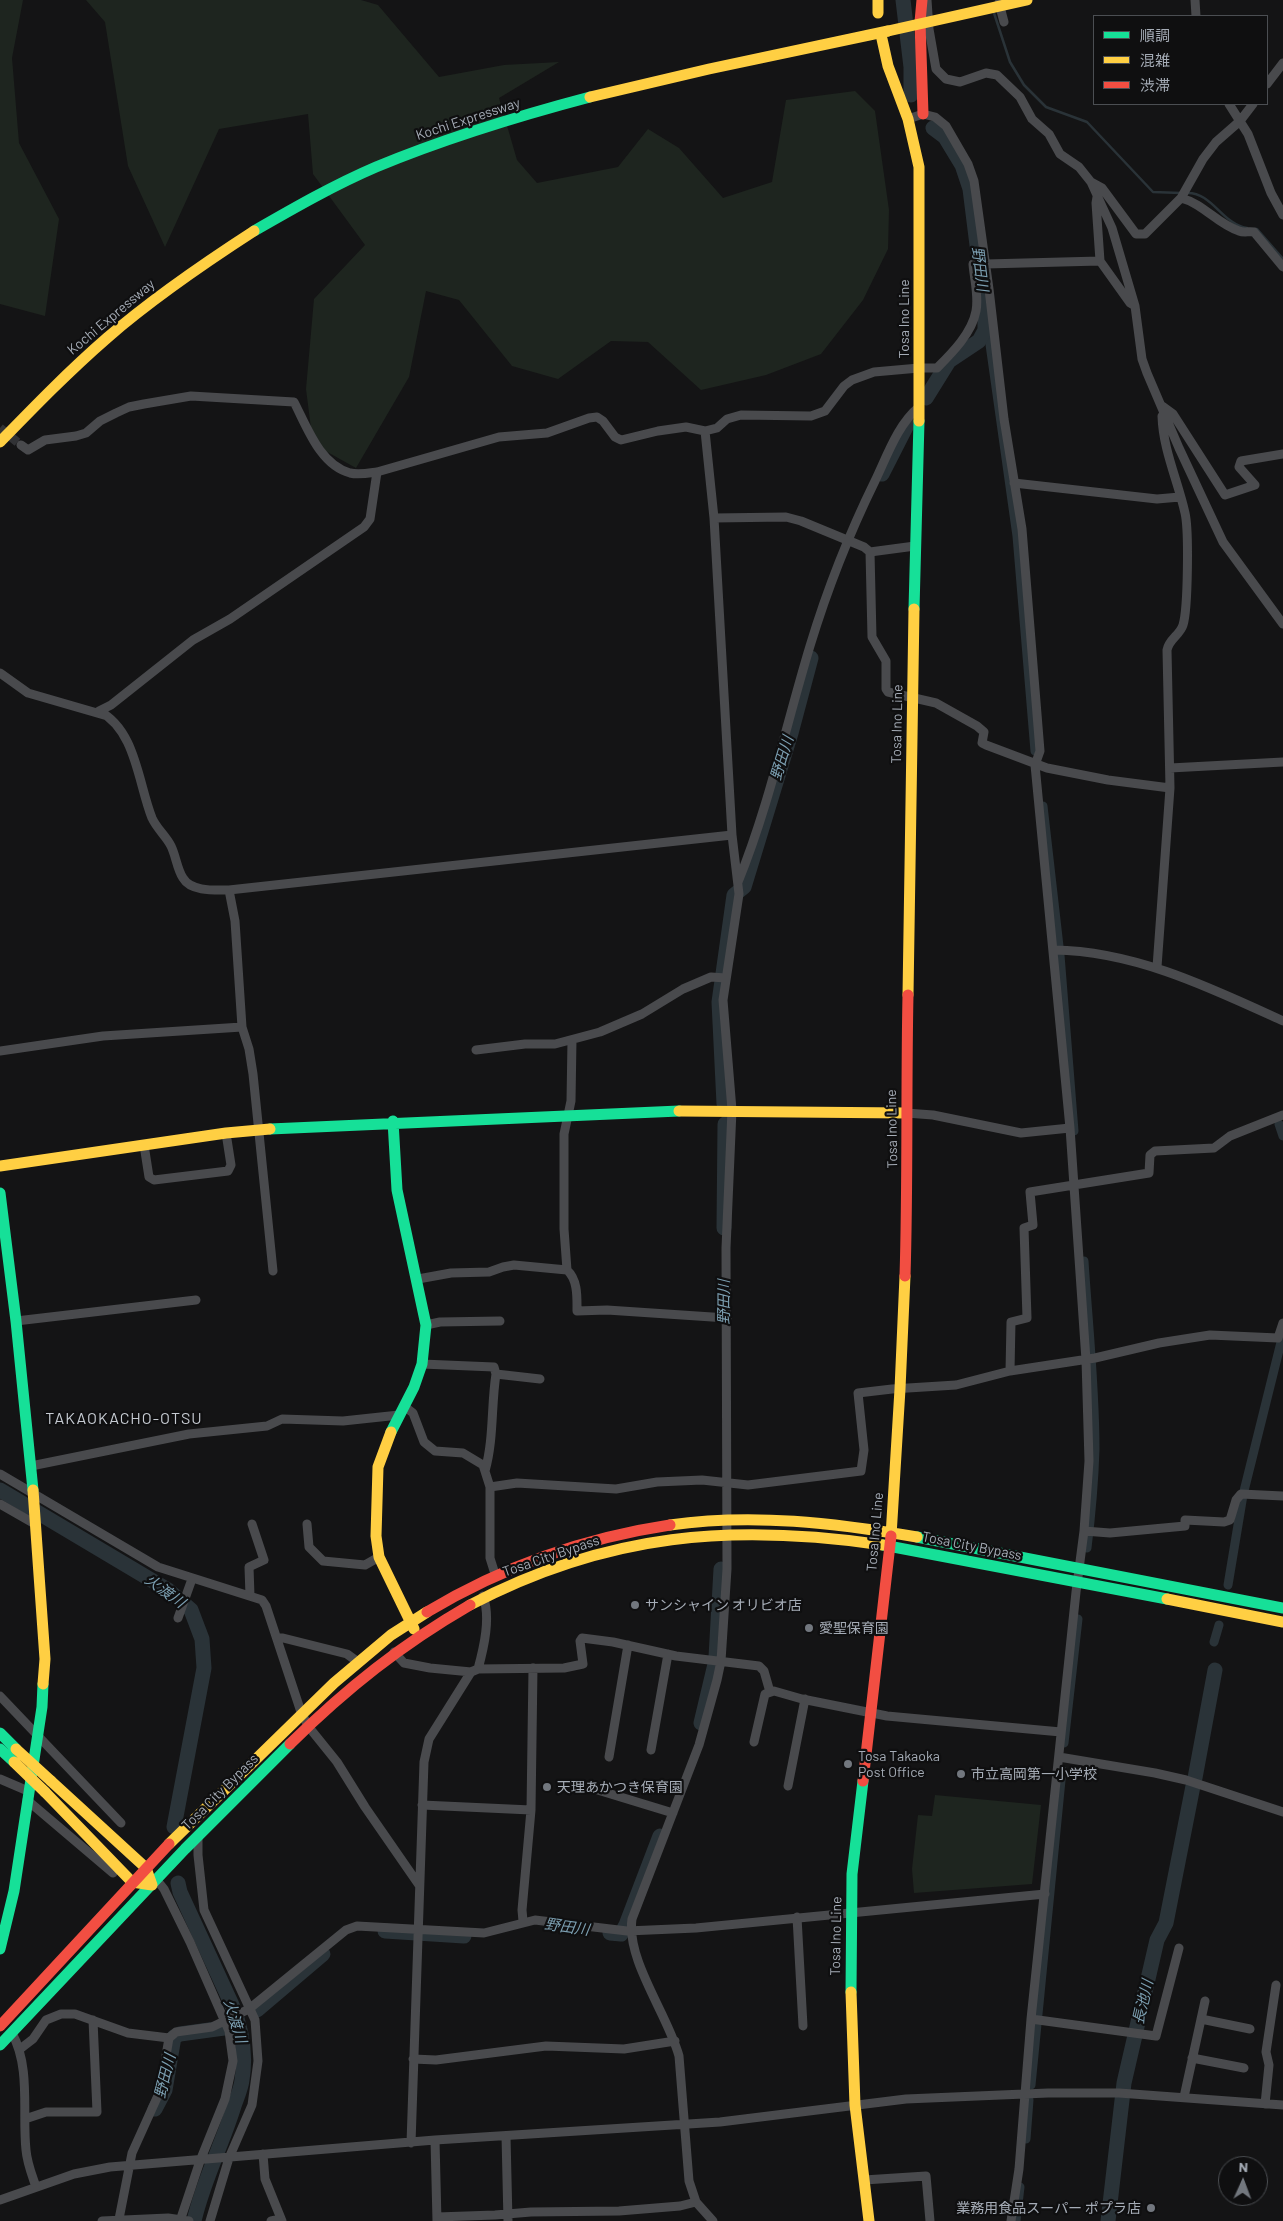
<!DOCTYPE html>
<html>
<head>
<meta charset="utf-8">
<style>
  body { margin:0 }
  #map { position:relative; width:1283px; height:2221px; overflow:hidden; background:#141415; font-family:Barlow,"Noto Sans JP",sans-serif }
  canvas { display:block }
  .legend { position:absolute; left:1093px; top:15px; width:175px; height:90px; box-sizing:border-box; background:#0f0f10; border:1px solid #4b4e52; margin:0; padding:6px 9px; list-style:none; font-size:15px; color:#a5acb6 }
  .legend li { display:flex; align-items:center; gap:10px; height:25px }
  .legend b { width:25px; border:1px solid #4b4e52 }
  .north { position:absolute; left:1218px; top:2156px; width:50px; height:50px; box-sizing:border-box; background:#0f0f10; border:1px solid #4b4e52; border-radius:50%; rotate:2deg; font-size:14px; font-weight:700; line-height:20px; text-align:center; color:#a5acb6 }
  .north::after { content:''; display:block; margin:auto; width:18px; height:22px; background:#72777e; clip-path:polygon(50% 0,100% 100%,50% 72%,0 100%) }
</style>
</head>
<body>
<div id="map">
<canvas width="1283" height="2221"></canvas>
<ul class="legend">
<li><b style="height:6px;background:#16e098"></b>順調</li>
<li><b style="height:6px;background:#ffcf43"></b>混雑</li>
<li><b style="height:6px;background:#f24e42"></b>渋滞</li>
</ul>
<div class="north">N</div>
</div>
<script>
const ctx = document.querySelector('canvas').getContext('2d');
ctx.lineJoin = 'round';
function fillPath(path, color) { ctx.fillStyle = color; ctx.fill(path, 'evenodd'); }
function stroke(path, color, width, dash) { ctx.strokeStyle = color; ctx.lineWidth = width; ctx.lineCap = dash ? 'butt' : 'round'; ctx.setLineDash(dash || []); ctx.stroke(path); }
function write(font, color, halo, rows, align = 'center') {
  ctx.font = font + ' Barlow,"Noto Sans JP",sans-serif'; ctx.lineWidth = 4.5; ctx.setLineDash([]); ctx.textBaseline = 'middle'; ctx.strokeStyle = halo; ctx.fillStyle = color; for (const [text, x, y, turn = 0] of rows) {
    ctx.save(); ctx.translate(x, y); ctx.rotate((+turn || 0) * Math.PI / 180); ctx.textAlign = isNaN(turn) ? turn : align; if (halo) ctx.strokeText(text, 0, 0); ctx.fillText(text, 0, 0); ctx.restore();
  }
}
fillPath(new Path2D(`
  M 0,0 L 23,0 L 12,58 L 19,143 L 59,219 L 45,316 L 0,304 Z
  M 86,0 L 361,0 L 378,5 L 439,77 L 504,65 L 559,62 L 499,98 L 517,160 L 537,183 L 618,167 L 648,129 L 679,148 L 723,198 L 772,182 L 786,100 L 855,91 L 875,111 L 889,210 L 888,249 L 863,300 L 821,354 L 766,375 L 701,390 L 648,342 L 611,341 L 558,379 L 512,366 L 459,300 L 426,291 L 409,377 L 356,468 L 313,444 L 306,389 L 314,299 L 365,245 L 313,174 L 308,114 L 219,129 L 165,247 L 128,166 L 105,22 Z
  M 935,1795 L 1041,1805 L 1032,1884 L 914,1893 L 912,1869 L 918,1815 L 932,1816 Z`), '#1e251f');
stroke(new Path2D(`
  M 994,13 L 1010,62 L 1024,85 L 1046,107 L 1087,122 L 1153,192 L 1181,193
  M 1187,193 C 1212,192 1222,224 1247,228
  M 1255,229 L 1257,229 L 1283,259`), '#2a3338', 2.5);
stroke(new Path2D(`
  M 985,309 L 1017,536 L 1035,751
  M 1043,806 L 1060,955 L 1074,1131
  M 1279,1124 L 1283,1136
  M 1084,1261 C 1088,1323 1095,1386 1095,1449 C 1094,1482 1091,1515 1087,1548
  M 1244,1491 L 1283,1334
  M 1228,1585 L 1243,1495
  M 1214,1642 L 1219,1625
  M 1064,1743 L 1078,1619
  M 1031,2085 L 1062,1770
  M 1026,2139 L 1029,2100
  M 1016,2221 L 1020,2187`), '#2a3338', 9);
stroke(new Path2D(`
  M 903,0 L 911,67 L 911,95
  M 926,398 L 949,361 L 979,341 L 985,330 L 985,309 L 970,189 L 962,165 L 945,137 L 933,128
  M 882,474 L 907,425
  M 724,1104 L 719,1002 L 734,895 L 744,887 L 791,733 L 811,658
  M 724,1228 L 725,1124
  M 0,1490 L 168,1590 L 191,1610 L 202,1639 L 204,1668 L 174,1827
  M 716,1657 L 721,1569
  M 701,1723 L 715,1664
  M 1195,1778 L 1215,1670
  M 178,1883 L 180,1892 L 232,2005 C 242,2029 246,2055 242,2080 C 241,2089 237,2097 234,2106 C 222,2145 203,2181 194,2221
  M 385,1931 L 464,1936
  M 610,1933 L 621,1934 L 626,1925 L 660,1836
  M 257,2010 L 323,1954
  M 155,2109 L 165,2090 L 174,2037 L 180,2034 L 224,2028
  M 1108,2221 L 1124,2083 L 1157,1940 L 1166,1923 L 1193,1786`), '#2a3338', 15);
stroke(new Path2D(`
  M 0,428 L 21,445`), '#313235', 9, [9, 4.5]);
stroke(new Path2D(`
  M 927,0 L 929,29 L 936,69 L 946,79 L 960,82 L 986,73 L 997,75 L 1020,97 L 1032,119 L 1049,134 L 1060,154 L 1079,167 L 1091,182 L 1112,228 L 1135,306 L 1142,359 L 1147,373 L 1179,448 L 1223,542 L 1283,624
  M 1195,0 L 1196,16
  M 999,3 L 1004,22
  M 1267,84 L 1283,63
  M 1229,104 L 1248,134 L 1271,193 L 1283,215
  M 908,119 L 923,114 L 935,117 L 946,126 L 968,164 L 974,181 L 989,289 L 1004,419 L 1022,529 L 1040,751 L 1035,765 L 1070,1128 L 1086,1360 L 1089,1461 L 1084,1531 L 1076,1592 L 1031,2019 L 1019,2169 L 1011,2221
  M 1091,182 L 1102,188 L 1136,234 L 1145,234 L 1181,198 L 1203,159 L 1216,142 L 1240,121 L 1253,104
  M 1097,197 L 1096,203 L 1100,261 L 1130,303 L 1135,306
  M 1181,198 C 1204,204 1217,224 1239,231 C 1244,233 1249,231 1254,232 L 1283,267
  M 986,264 L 1100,261
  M 1162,406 L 1173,414 L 1225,495 L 1255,485 L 1239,467 L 1241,461 L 1283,454
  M 705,431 L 714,518 L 732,835 L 739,894 L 723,1000 L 732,1110 L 726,1248 L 727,1569 L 721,1661 L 717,1680 L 699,1745 L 632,1919 C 626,1960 668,2015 679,2056 L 689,2181 L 696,2202 L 713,2221
  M 21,445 L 28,450 L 45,440 L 76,436 L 86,433 L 100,421 L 116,413 L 129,407 L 144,404 L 191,396 L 294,402 C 307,427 320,465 350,473 C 359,475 369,473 377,472 L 499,437 L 547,433 L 589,418 L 597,417 L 603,421 L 615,437 L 621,440 L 658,431 L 686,427 L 705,431 L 717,428 L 727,419 L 741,415 L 811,416 L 825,411 L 844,386 L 852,380 L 874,372 L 919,368 L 937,368 C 952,353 972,333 976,311 C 979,296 974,278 973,264 L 984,258
  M 377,472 L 370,519 L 364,527 L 230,619 L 193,640 L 111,705 L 99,711 C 136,730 138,783 152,818 C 157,829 166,836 171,846 C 176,856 177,869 183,878 C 191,892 216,890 229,890 L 732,835
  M 1014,483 L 1157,499 L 1180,497
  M 714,518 L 786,517 L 801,521 L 864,547 L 870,552 L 915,546
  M 870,552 L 872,637 L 886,661 L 886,689 L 888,692 L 936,703 L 977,726 L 984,732 L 982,743 L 986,745 L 1047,768 L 1108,780 L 1170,788
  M 0,673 L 28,693 L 104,715
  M 1170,768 L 1283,762
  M 738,882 C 769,806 786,725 810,646 C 827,590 849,534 875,481 C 887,456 898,424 919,407
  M 229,890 L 235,921 L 242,1027 L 249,1049 L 253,1074 L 273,1271
  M 1054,950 C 1135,951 1211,988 1283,1021
  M 1157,967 L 1170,788 L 1167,650 C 1169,639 1180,635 1183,625 C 1188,609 1189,530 1185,513 C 1178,481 1163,450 1162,416
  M 476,1050 L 525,1044 L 555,1044 L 600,1032 L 642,1014 L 683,989 L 711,977 L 726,978
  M 0,1051 L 103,1036 L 242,1027
  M 906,1113 L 933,1115 L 1021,1133 L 1070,1128
  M 144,1145 L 149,1177 L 154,1180 L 228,1171 L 231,1165 L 226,1133
  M 567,1270 L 564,1229 L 564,1134 L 571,1101 L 572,1040
  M 418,1279 L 451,1273 L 489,1272 L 503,1267 L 514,1265 L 567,1270 C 578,1280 577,1297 577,1311 L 607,1310 L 727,1318
  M 16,1321 L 196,1300
  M 426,1325 L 440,1322 L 500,1321
  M 422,1364 L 494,1367 L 496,1374
  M 1010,1371 L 1011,1322 L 1027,1318 L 1024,1228 L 1033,1225 L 1030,1192 L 1149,1173 L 1150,1155 L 1155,1151 L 1214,1148 L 1230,1136 L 1283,1115
  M 404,1406 L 413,1413 L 424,1442 L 435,1451 L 463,1453 L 483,1465 L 490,1487 L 490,1558 L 495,1574
  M 31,1466 L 189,1434 L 267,1426 L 282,1419 L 343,1421 L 399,1415
  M 485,1471 C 494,1439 491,1406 496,1374 L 540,1379
  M 0,1474 L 158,1567 L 262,1600 L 266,1606 L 301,1712 L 308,1726 L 337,1762 L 365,1807 L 419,1885
  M 490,1487 L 517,1483 L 616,1489 L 657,1482 L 702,1480 L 748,1485 L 861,1471 L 864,1450 L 858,1393 L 892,1389 L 956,1385 L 1010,1371 L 1095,1358 L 1159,1343 L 1210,1335 L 1278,1338 L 1283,1323
  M 0,1504 L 35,1524
  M 307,1524 L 309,1547 L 323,1561 L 365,1565 L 379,1557
  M 1084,1531 L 1110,1533 L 1185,1526 L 1185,1520 L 1224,1522 L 1230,1520 L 1236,1500 L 1241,1494 L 1283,1496
  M 250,1596 L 249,1567 L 264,1560 L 252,1524
  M 178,1618 L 192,1579
  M 277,1638 L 283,1638 L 347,1654 L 358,1662
  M 394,1652 L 404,1663 L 430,1668 L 471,1672
  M 478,1669 C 484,1647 491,1617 483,1596
  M 0,1696 L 121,1823
  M 754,1742 L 765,1694 L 774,1691 L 802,1699 L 887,1716 L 1061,1732
  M 651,1750 L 668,1654
  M 609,1757 L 628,1645
  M 1059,1757 L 1155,1773 L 1186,1780 L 1283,1812
  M 0,1779 L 28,1791
  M 578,1784 L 673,1813
  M 788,1786 L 805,1699
  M 27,1800 L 113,1873
  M 422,1805 L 531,1810 L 522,1910 L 523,1921
  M 531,1810 L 533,1668
  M 198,1835 L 198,1855 L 204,1910 L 255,2020 L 258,2061 L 252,2105 L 229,2158 L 210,2221
  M 156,1879 L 164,1889 L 190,1942 L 229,2031 L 233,2061 L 225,2099 L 200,2161 L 180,2221
  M 797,1917 L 803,2026
  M 1031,2019 L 1156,2036 L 1179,1948
  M 1201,2019 L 1250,2029
  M 12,2033 C 31,2068 22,2112 26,2150 C 27,2163 32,2175 36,2187
  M 20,2049 L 33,2039 L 46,2020 L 61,2014 L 75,2014 L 128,2033 L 169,2038
  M 1192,2058 L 1244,2068
  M 413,2059 L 436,2060 L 546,2046 L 624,2049 L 675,2041
  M 1184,2097 L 1205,2001
  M 1265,2104 L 1269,2065 L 1266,2052 L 1276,1985
  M 25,2119 L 46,2112 L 97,2112 L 93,2020
  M 506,2136 L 508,2221
  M 435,2140 L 437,2221
  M 411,2143 L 424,1762 L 429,1739 L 471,1672 L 478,1669 L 564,1668 L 583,1664 L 580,1641 L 582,1638 L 613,1642 L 676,1656 L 759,1666 L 764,1671 L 770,1692
  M 263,2154 L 265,2179 L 282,2221
  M 864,2180 L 926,2176 L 930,2221
  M 0,2200 L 74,2174 L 110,2167 L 435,2140 L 720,2122 L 906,2099 L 1048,2093 L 1119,2093 L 1283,2105
  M 437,2217 L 495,2215 L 531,2212 L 619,2211 L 680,2206 L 696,2202
  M 119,2219 L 132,2153 L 160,2091 L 169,2038 L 176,2032 L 212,2027 L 249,2009 L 346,1930 L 357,1926 L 484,1933 L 535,1920 L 627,1931 L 696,1928 L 1045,1894
  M 102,2221 L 168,2218 L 189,2221
  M 271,2221 L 281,2219`), '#494a4d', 9);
stroke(new Path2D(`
  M 254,231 C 294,208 334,185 376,167 C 446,138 518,116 590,97
  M 914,609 L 919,421
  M 270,1129 L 679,1111
  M 0,1193 L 16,1321 L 33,1490
  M 391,1432 L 414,1387 L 422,1364 L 426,1325 L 397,1190 L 393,1121
  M 917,1537 L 1283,1608
  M 883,1545 L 1167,1599
  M 0,1733 L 16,1749
  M 0,1749 L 14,1762
  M 0,1949 L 14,1891 L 42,1707 L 43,1684
  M 851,1992 L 852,1874 L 863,1781
  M 0,2045 L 185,1849 L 290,1744`), '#16e098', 11);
stroke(new Path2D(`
  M 878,0 L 878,13
  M 882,39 L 888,66 L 908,119 L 919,167 L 919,421
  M 590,97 L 709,69 L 888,31
  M 0,442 C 35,406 69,371 107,338 C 153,298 203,264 254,231
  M 908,995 L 914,609
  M 679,1111 L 906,1113
  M 0,1166 L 226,1133 L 270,1129
  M 391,1432 L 378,1467 L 376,1536 L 379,1557 L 414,1629
  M 33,1490 L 45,1659 L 43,1684
  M 670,1525 C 753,1513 835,1523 917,1537
  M 891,1536 L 900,1389 L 905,1276
  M 1167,1599 L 1283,1622
  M 470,1605 C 607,1533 733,1523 883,1545
  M 45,1792 L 132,1882 L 152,1885 L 146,1868 L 51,1781
  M 169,1844 L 334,1683 L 391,1635 L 427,1612
  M 851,1992 L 855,2105 L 869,2221`), '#ffcf43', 11);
stroke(new Path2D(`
  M 922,0 L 920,22 L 923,114
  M 905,1276 C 908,1182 906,1089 908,995
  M 427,1612 C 502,1567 583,1538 670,1525
  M 290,1744 C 347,1688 401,1645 470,1605
  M 863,1781 L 891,1536
  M 0,2026 L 169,1844`), '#f24e42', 11);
stroke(new Path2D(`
  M 888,31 L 1027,0
  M 16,1749 L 51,1781
  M 14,1762 L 45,1792`), '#ffcf43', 11);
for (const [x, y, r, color] of [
  [635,1605,5,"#72777e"],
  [809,1628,5,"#72777e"],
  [848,1764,5,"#72777e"],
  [961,1774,5,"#72777e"],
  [547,1787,5,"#72777e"],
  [1151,2208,5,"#72777e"]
]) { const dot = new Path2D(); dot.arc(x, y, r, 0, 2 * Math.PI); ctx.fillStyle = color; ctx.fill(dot); stroke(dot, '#0f0f10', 2); }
write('14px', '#a5acb6', '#0f0f10', [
  ["Kochi Expressway",468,119,-18],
  ["Kochi Expressway",111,317,-40],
  ["Tosa Ino Line",904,319,-90],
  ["Tosa Ino Line",897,724,-89],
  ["Tosa Ino Line",892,1129,-91],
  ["Tosa Ino Line",875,1532,-85],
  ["Tosa City Bypass",972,1546,11],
  ["Tosa City Bypass",551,1556,-19],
  ["Tosa City Bypass",220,1792,-45],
  ["Tosa Ino Line",836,1936,-89]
]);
write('14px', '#a5acb6', '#0f0f10', [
  ["サンシャイン オリビオ店",645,1605],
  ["愛聖保育園",819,1628],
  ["Tosa Takaoka",858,1756],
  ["Post Office",858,1772],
  ["市立高岡第一小学校",971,1774],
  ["天理あかつき保育園",557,1787],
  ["業務用食品スーパー ポプラ店",1141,2208,"right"]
], 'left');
write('italic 15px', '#7c9fb1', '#0f0f10', [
  ["野田川",980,269,83],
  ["野田川",782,758,-73],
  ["野田川",724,1302,-90],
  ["火渡川",165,1591,36],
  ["野田川",567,1927,8],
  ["長池川",1143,2002,-77],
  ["火渡川",235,2021,73],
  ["野田川",165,2076,-76]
]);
ctx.letterSpacing = '1px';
write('16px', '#c6cbd2', '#0f0f10', [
  ["TAKAOKACHO-OTSU",124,1419]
]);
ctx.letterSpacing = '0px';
</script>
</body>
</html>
